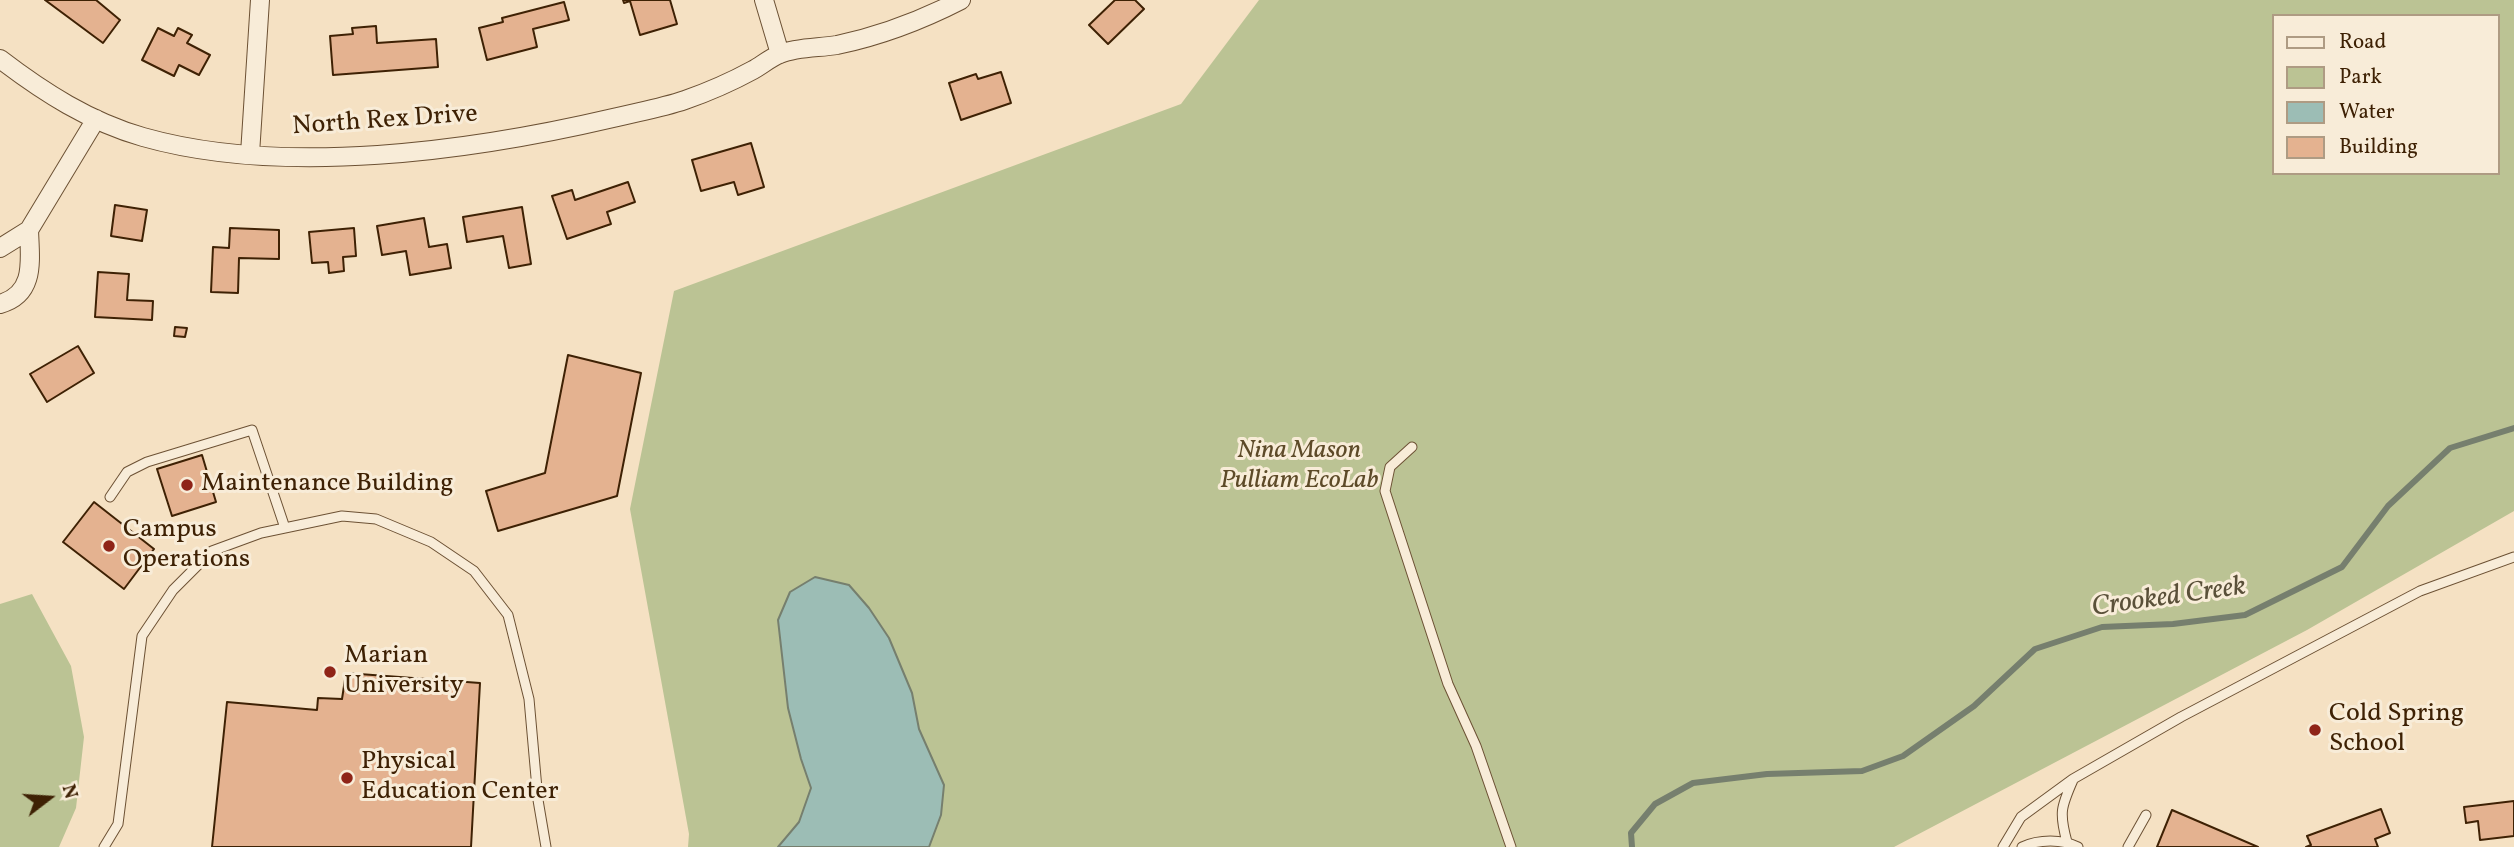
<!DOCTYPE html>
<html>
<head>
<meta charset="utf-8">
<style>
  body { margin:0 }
  #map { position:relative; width:2514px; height:847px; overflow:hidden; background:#f5e1c3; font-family:Vollkorn,serif }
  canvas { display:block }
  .legend { position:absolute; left:2272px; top:14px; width:228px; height:161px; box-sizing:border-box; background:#f8ecd8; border:2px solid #ae9b83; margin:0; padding:9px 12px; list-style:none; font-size:21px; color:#3e2104 }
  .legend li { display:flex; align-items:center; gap:14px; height:35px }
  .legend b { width:35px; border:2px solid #ae9b83 }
  .north { position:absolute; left:14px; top:763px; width:70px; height:70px; -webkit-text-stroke:5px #f8ecd8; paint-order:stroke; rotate:73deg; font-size:19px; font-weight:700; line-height:28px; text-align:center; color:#3e2104 }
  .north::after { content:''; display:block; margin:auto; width:24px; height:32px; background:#3e2104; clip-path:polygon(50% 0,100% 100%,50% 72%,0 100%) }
</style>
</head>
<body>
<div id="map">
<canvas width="2514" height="847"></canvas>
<ul class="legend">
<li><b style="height:9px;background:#f8ecd8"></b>Road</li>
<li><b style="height:19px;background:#bbc394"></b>Park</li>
<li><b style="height:19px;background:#9cbdb5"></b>Water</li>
<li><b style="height:19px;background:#e4b290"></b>Building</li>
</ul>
<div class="north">N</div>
</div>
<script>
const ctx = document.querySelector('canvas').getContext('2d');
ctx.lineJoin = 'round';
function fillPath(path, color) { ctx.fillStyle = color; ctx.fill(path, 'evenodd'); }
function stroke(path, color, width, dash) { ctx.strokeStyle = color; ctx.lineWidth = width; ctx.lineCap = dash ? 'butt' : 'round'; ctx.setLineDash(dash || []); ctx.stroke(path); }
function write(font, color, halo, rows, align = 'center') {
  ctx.font = font + ' Vollkorn,serif'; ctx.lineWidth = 6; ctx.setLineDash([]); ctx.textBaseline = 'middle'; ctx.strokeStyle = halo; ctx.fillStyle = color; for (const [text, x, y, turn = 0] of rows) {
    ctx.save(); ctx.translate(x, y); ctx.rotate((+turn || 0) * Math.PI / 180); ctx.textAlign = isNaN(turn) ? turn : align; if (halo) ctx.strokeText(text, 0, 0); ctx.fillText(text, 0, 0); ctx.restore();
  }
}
fillPath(new Path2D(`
  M 1259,0 L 2514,0 L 2514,511 L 2307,630 L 1894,847 L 688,847 L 689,834 L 630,509 L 674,291 L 1181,104 ZM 2274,16 L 2498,16 L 2498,173 L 2274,173 Z
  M 32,594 L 71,666 L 84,737 L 76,808 L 59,847 L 0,847 L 0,604 Z`), '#bbc394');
const water = new Path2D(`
  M 815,577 L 849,585 L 869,608 L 889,638 L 912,693 L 919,729 L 944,785 L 941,815 L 929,847 L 778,847 L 799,822 L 811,788 L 801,759 L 788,708 L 778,620 L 790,592 Z`);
fillPath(water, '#9cbdb5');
stroke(water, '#767f6e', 2);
stroke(new Path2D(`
  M 1632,847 L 1631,833 L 1655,804 L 1693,783 L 1767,774 L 1862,771 L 1903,756 L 1974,706 L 2035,649 L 2102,627 L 2173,624 L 2245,615 L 2342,567 L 2388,506 L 2450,448 L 2514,428`), '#767f6e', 6);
const building = new Path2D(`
  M 45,0 L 96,0 L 120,20 L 103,43 Z
  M 623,0 L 670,0 L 677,24 L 640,35 L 630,1 L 624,3 Z
  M 1115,0 L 1135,0 L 1144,9 L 1108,44 L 1089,25 Z
  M 564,2 L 569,20 L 533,29 L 537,47 L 487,60 L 479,28 L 503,22 L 502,18 Z
  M 376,26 L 377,43 L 436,39 L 438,67 L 333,75 L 330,36 L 353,34 L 352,28 Z
  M 158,28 L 174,36 L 178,28 L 192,35 L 187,43 L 210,55 L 199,75 L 179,65 L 174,76 L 142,60 Z
  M 1001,72 L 1011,103 L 961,120 L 949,83 L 976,74 L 978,79 Z
  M 751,143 L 764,187 L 738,195 L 734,182 L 701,191 L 692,160 Z
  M 628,182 L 635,202 L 607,212 L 611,224 L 567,239 L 552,196 L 572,190 L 575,200 Z
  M 115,205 L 147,210 L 142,241 L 111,236 Z
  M 522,207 L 531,264 L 509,268 L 503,236 L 467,242 L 463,217 Z
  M 424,218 L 429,247 L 447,244 L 451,268 L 410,275 L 406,251 L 382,255 L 377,226 Z
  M 230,228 L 279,230 L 279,259 L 239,258 L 238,293 L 211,292 L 213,247 L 229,248 Z
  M 354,228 L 356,256 L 343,257 L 344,271 L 329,273 L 328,262 L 312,263 L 309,232 Z
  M 98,272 L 129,274 L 127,300 L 153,301 L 152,320 L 95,317 Z
  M 175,327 L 187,328 L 185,337 L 174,336 Z
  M 78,346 L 94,373 L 47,402 L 30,374 Z
  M 568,355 L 641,373 L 617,496 L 498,531 L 486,491 L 545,473 Z
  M 202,455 L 216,502 L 172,516 L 157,469 Z
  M 94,502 L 154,549 L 124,589 L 63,542 Z
  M 346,673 L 480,683 L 471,847 L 212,847 L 227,702 L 317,710 L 318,698 L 342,699 Z
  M 2514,801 L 2514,836 L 2480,840 L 2478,821 L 2466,823 L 2464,807 Z
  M 2381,809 L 2390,833 L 2375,839 L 2378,847 L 2306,847 L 2311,845 L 2307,836 Z
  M 2172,810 L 2258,847 L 2157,847 Z`);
fillPath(building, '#e4b290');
stroke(building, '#3e2104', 2);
const service = new Path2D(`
  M 1412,447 L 1390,467 L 1385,491 L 1448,684 L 1476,746 L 1511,847
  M 110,497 L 127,472 L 147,462 L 252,430 L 285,528
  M 2067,842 C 2059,813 2061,807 2073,780
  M 104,847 L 118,824 L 142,636 L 173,590 L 212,551 L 261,533 L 342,516 L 376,519 L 431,542 L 474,571 L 508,615 L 529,699 L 538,800 L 546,847
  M 2003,847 L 2021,817 L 2073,779 L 2181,717 L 2420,591 L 2514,557
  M 2022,847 C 2039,839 2062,839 2078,847
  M 2128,847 L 2146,815`);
const minor = new Path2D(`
  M 764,0 L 780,54
  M 0,59 C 43,92 90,122 143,137 C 284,177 472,151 613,118 C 637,112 662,108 685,100 C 708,92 731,82 753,70 C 762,65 770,58 780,54 C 797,47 819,48 837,45 C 880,36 922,20 961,0
  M 250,154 L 260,0
  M 29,230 L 96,119
  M 0,248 L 29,230 C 30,260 36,294 0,304`);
stroke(service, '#6c5134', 11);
stroke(minor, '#6c5134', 20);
stroke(service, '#f8ecd8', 9);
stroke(minor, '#f8ecd8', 18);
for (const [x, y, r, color] of [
  [187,485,7,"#8f2418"],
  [109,546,7,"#8f2418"],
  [330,672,7,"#8f2418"],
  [2315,730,7,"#8f2418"],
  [347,778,7,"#8f2418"]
]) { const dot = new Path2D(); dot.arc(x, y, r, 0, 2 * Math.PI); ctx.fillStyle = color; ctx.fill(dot); stroke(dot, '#f8ecd8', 2.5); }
write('26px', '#3e2104', '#f8ecd8', [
  ["North Rex Drive",385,122,-4]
]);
write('italic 26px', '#5d4a28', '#f8ecd8', [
  ["Nina Mason",1299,452],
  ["Pulliam EcoLab",1299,482]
]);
write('26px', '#3e2104', '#f8ecd8', [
  ["Maintenance Building",201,485],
  ["Campus",123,531],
  ["Operations",123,561],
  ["Marian",344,657],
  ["University",344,687],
  ["Cold Spring",2329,715],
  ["School",2329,745],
  ["Physical",361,763],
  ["Education Center",361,793]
], 'left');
write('italic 28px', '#5a5039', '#f8ecd8', [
  ["Crooked Creek",2169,599,-8]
]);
</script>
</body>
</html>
